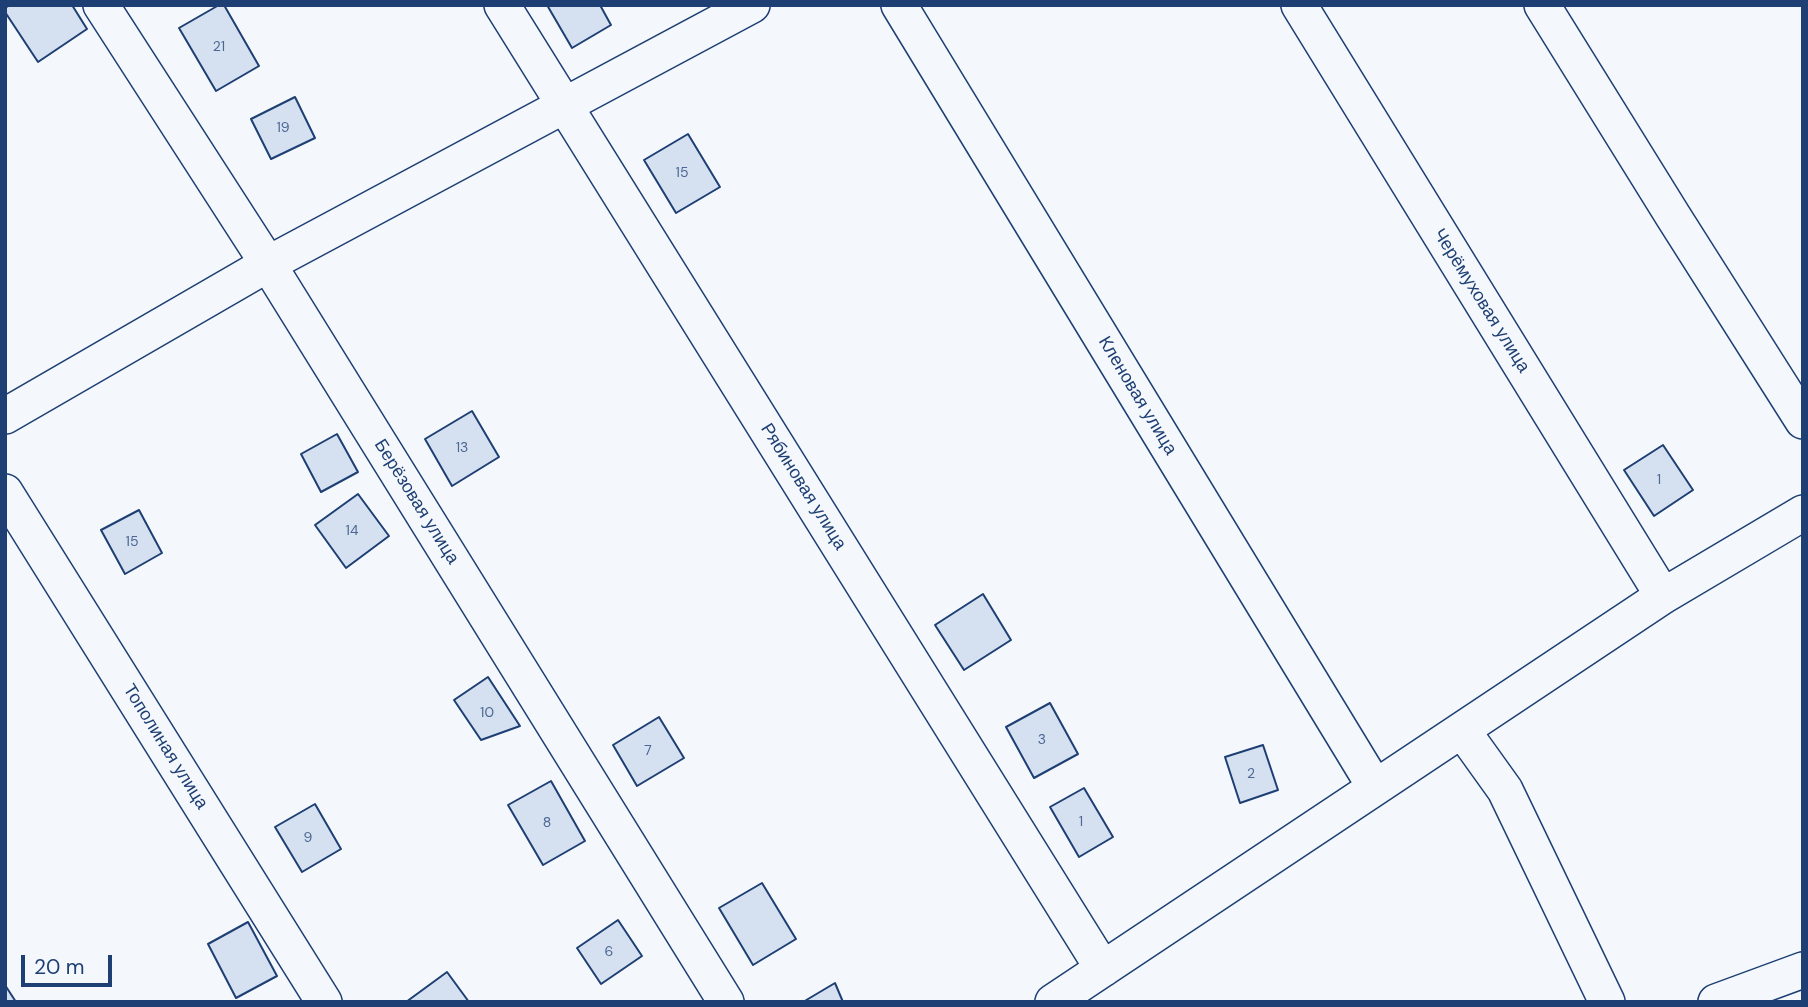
<!DOCTYPE html>
<html>
<head>
<meta charset="utf-8">
<style>
  body { margin:0 }
  #map { position:relative; width:1808px; height:1007px; overflow:hidden; background:#f4f7fb; font-family:"DM Sans",sans-serif }
  canvas { display:block }
  .frame { position:absolute; inset:0; border:7px solid #1d3f73; pointer-events:none }
  .scale { position:absolute; left:21px; top:955px; width:91px; height:32px; box-sizing:border-box; border:4px solid #1d3f73; border-top:0; padding-left:9px; font-size:21px; line-height:24px; white-space:nowrap; color:#1d3f73; -webkit-text-stroke:5px #f4f7fb; paint-order:stroke }
</style>
</head>
<body>
<div id="map">
<canvas width="1808" height="1007"></canvas>
<div class="frame"></div>
<div class="scale">20 m</div>
</div>
<script>
const ctx = document.querySelector('canvas').getContext('2d');
ctx.lineJoin = 'round';
function fillPath(path, color) { ctx.fillStyle = color; ctx.fill(path, 'evenodd'); }
function stroke(path, color, width, dash) { ctx.strokeStyle = color; ctx.lineWidth = width; ctx.lineCap = dash ? 'butt' : 'round'; ctx.setLineDash(dash || []); ctx.stroke(path); }
function write(font, color, halo, rows, align = 'center') {
  ctx.font = font + ' "DM Sans",sans-serif'; ctx.lineWidth = 5; ctx.setLineDash([]); ctx.textBaseline = 'middle'; ctx.strokeStyle = halo; ctx.fillStyle = color; for (const [text, x, y, turn = 0] of rows) {
    ctx.save(); ctx.translate(x, y); ctx.rotate((+turn || 0) * Math.PI / 180); ctx.textAlign = isNaN(turn) ? turn : align; if (halo) ctx.strokeText(text, 0, 0); ctx.fillText(text, 0, 0); ctx.restore();
  }
}
const building = new Path2D(`
  M 10,5 L 72,5 L 87,29 L 38,62 L 5,12 L 5,8 Z
  M 219,5 L 224,5 L 259,66 L 216,91 L 179,28 Z
  M 547,5 L 600,5 L 611,25 L 572,48 Z
  M 295,97 L 315,138 L 271,159 L 251,119 Z
  M 688,134 L 720,187 L 676,213 L 644,160 Z
  M 472,411 L 499,457 L 452,486 L 425,439 Z
  M 337,434 L 358,472 L 321,492 L 301,454 Z
  M 1663,445 L 1693,490 L 1654,516 L 1624,470 Z
  M 358,494 L 389,536 L 346,568 L 315,525 Z
  M 139,510 L 162,553 L 125,574 L 101,530 Z
  M 983,594 L 1011,640 L 964,670 L 935,625 Z
  M 488,677 L 520,726 L 481,740 L 454,700 Z
  M 1050,703 L 1078,754 L 1034,778 L 1006,727 Z
  M 659,717 L 684,758 L 637,786 L 613,745 Z
  M 1263,745 L 1278,790 L 1240,803 L 1225,757 Z
  M 551,781 L 585,841 L 543,865 L 508,805 Z
  M 1084,788 L 1113,837 L 1079,857 L 1050,807 Z
  M 315,804 L 341,849 L 302,872 L 275,827 Z
  M 762,883 L 796,939 L 753,965 L 719,908 Z
  M 618,920 L 642,956 L 601,984 L 577,948 Z
  M 248,922 L 277,976 L 236,998 L 208,944 Z
  M 447,972 L 469,1002 L 406,1002 Z
  M 835,983 L 843,1002 L 803,1002 Z
  M 5,985 L 16,1002 L 5,1002 Z`);
fillPath(building, '#d5e0f0');
stroke(building, '#1d3f73', 2);
const minor = new Path2D(`
  M 101,5 L 268,264 L 726,1002
  M 502,5 L 1103,969
  M 899,5 L 1375,787
  M 1299,5 L 1663,596
  M 1542,5 L 1673,216 L 1803,421
  M 5,416 L 268,264 L 752,5
  M 5,492 L 324,1002
  M 1462,730 L 1505,790 L 1607,1002
  M 1053,1002 L 1663,596 L 1803,513
  M 1716,1002 L 1803,970`);
stroke(minor, '#1d3f73', 38);
stroke(minor, '#f4f7fb', 35);
write('14px', '#4b6792', null, [
  ["21",219,47],
  ["19",283,128],
  ["15",682,173],
  ["13",462,448],
  ["1",1659,480],
  ["14",352,531],
  ["15",132,542],
  ["10",487,713],
  ["3",1042,740],
  ["7",648,751],
  ["2",1251,774],
  ["1",1081,822],
  ["8",547,823],
  ["9",308,838],
  ["6",609,952]
]);
write('18px', '#1d3f73', '#f4f7fb', [
  ["Черёмуховая улица",1481,301,58],
  ["Кленовая улица",1137,396,59],
  ["Рябиновая улица",803,487,58],
  ["Берёзовая улица",416,502,58],
  ["Тополиная улица",165,747,58]
]);
</script>
</body>
</html>
